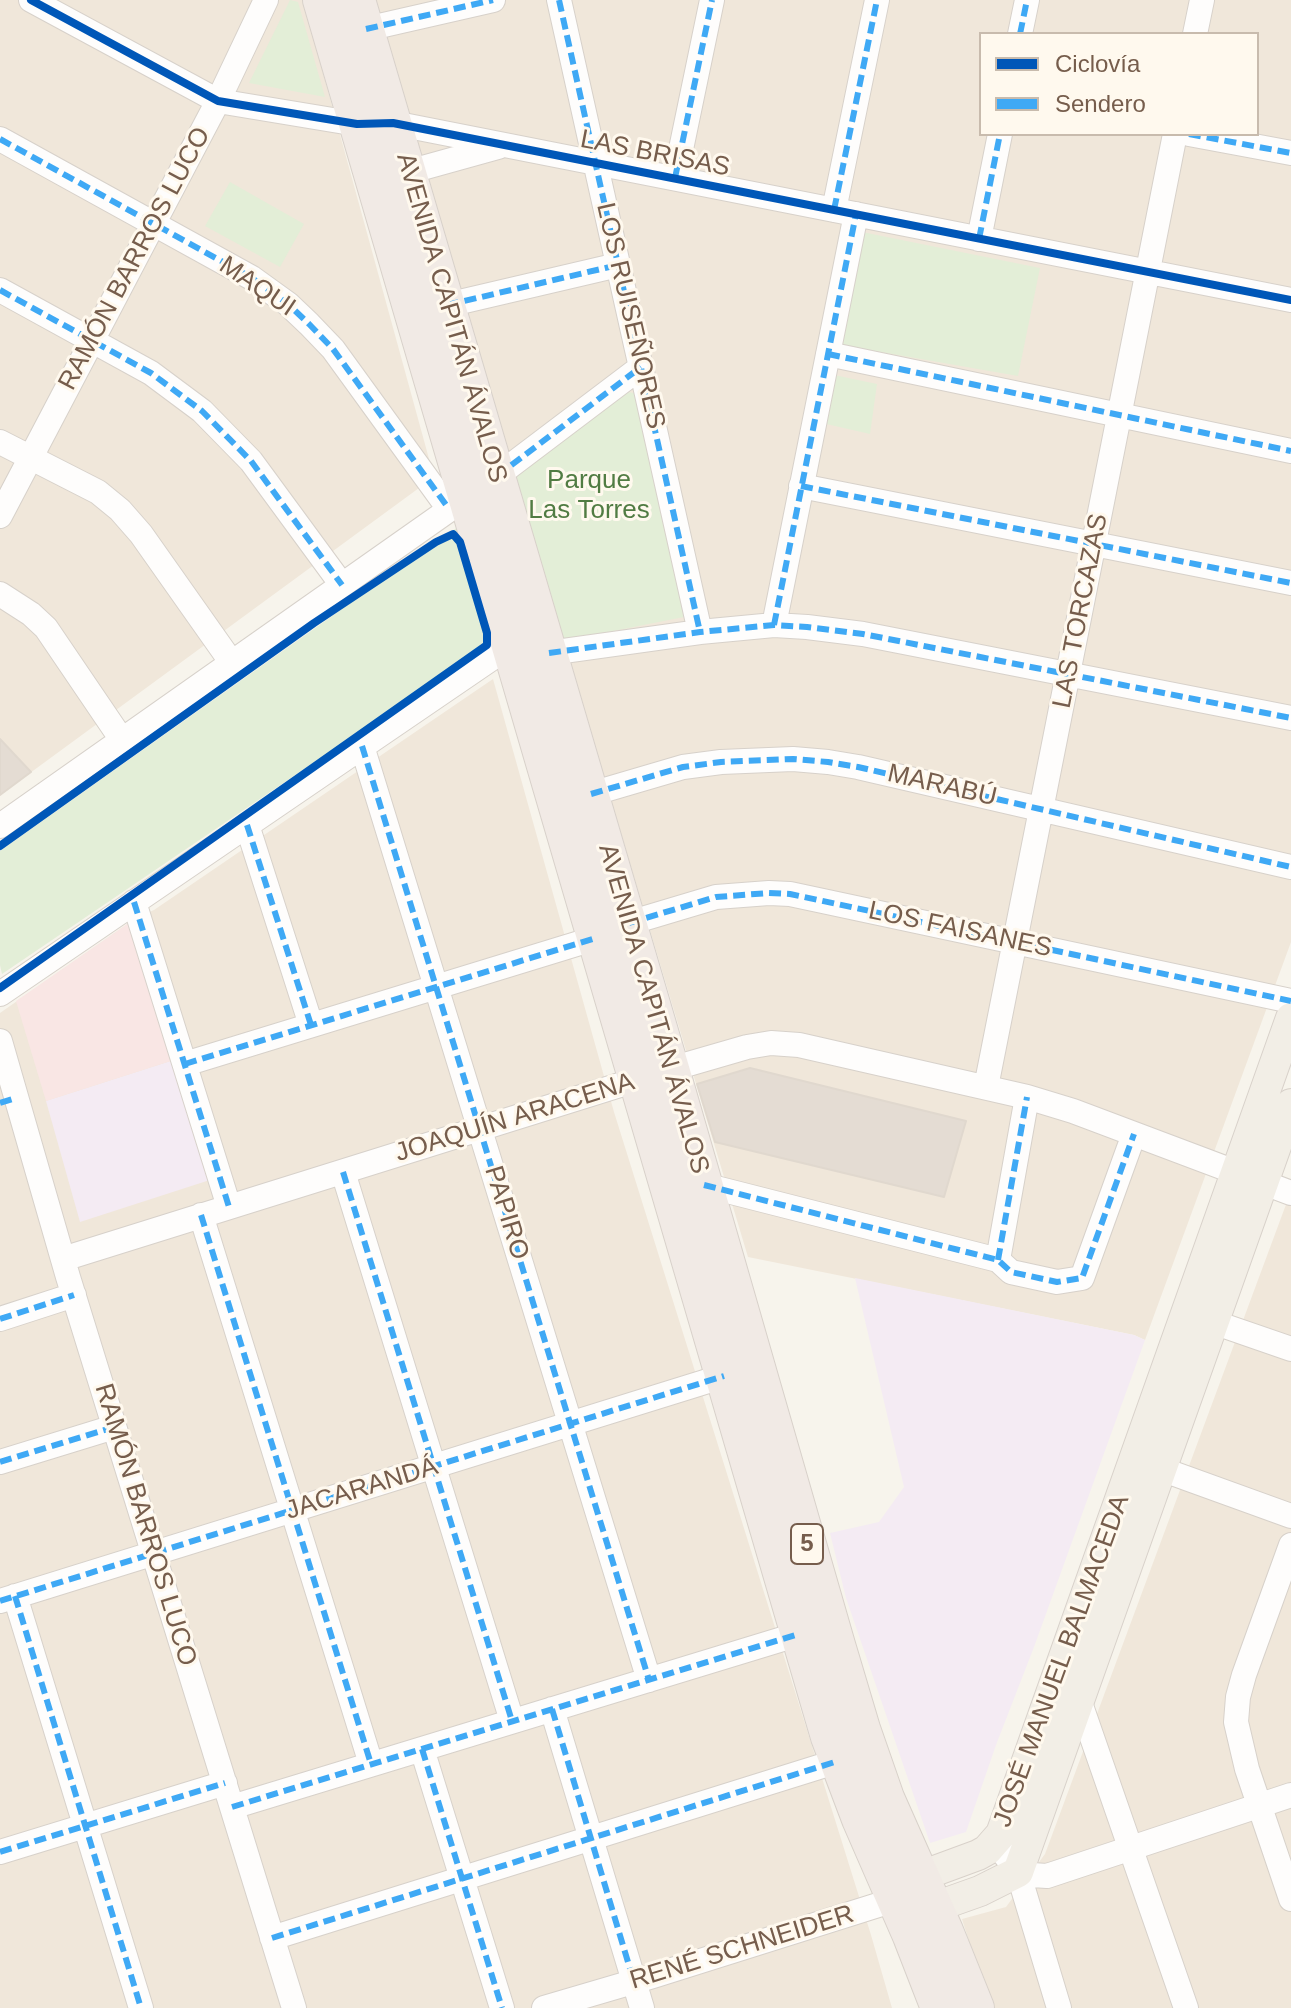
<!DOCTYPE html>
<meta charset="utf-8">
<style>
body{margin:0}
#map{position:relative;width:1291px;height:2008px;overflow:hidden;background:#f7f4ec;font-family:Arial,sans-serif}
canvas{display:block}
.legend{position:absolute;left:979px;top:32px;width:280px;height:104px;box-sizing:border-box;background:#fff9ee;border:2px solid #c8bbad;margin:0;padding:10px 14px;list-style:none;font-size:24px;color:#765d4c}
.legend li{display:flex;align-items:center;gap:16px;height:40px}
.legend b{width:40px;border:2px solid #c8bbad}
</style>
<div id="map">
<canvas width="1291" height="2008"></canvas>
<ul class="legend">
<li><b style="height:10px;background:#0057b8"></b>Ciclovía</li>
<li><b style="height:10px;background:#3fa9f5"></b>Sendero</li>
</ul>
</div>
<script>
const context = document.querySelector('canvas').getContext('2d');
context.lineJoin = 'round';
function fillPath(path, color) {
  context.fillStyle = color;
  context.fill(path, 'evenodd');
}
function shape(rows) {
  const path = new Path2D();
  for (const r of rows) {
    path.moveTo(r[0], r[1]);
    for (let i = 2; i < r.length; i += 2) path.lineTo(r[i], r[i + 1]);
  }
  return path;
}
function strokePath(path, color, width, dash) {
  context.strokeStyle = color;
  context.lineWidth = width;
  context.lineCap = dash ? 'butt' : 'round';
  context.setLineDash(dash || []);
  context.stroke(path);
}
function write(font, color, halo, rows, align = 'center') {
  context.font = font + ' Arial,sans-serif';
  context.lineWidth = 6;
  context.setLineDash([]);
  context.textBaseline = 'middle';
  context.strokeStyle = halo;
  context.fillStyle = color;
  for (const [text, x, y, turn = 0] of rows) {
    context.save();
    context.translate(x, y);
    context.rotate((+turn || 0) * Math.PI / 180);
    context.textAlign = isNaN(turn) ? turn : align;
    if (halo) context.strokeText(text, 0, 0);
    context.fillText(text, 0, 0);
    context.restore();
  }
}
const residential = shape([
 [0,0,303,0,434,477,0,795],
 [371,0,1291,0,1291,942,1145,1340,1134,1335,748,1257],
 [981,34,1257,34,1257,134,981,134],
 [493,679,614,1112,871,1935,892,2008,0,2008,0,1013,136,918,154,910],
 [1291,1191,1291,2008,990,2008,962,1919,1006,1907,1045,1854]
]);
const education = shape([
 [180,1058,216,1178,80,1222,46,1101],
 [855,1278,1134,1335,1145,1340,1034,1647,996,1745,966,1832,930,1843,846,1598,830,1533,879,1522,904,1487]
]);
const medical = shape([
 [136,918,180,1058,46,1101,16,1001]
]);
const green = shape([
 [290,0,298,2,325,97,249,83],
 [230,182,304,224,280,267,205,226],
 [862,232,1040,268,1018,376,841,345],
 [834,375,877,384,870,434,822,423],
 [621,391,634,393,684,617,563,641,512,468],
 [465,522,500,636,2,974,0,965,0,851]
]);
const building = shape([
 [0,739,31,772,0,795,0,739],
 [750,1068,966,1121,944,1197,715,1142,697,1084,750,1068]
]);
const minor = shape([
 [31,0,218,101,357,124,393,123,1291,300],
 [559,0,700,632],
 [366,29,493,0],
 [1020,34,1027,0],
 [1195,34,1202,0],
 [1189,134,1291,153],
 [0,139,252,278,288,304,309,324,333,349,449,509],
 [408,172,498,147],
 [675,178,712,0],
 [834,210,877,0],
 [979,239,1000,134],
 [0,290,151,373,202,411,251,461,342,585],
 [447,305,618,265],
 [828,354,1291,451],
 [0,442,98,492,120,510,141,534,232,663],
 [801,486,1291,583],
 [0,516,218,101,266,0],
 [0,594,31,614,46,628,122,740],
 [774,625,856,214],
 [549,653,700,632,774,625,807,627,863,634,1291,718],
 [362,746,649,1680],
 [591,794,683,767,721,762,793,759,828,762,858,767,1291,867],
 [247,825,311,1025],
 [0,826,497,476,641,367],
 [134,902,229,1207],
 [629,923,716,897,769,893,790,894,1291,1001],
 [0,994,520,639],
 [0,1041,68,1277,294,2008],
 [185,1064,596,938],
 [986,1087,1175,134],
 [343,1172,512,1721],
 [704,1185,998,1260,1011,1272,1057,1282,1082,1278,1134,1134],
 [201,1215,371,1764],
 [63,1259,671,1069,747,1047,771,1043,799,1045,1027,1097,1073,1111,1291,1193],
 [998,1260,1027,1097],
 [0,1319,74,1295],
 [1213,1322,1291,1349],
 [0,1462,114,1427],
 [1161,1469,1291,1516],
 [1291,1545,1244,1675,1238,1697,1236,1722,1247,1769,1291,1899],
 [15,1596,141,2008],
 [0,1601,724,1376],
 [1079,1700,1186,2008],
 [552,1709,642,2008],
 [422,1749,502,2008],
 [232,1807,799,1634],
 [995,1842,1018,1872,1032,1875,1047,1876,1291,1795],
 [0,1852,225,1783],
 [1018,1872,1059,2008],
 [272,1938,838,1761],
 [544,2008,653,1976,894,1900]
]);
const major = shape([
 [904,1891,921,1876,978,1855,987,1850,1001,1834,1291,1018],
 [915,1904,935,1907,980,1891,1018,1872,1291,1104]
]);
const highway = shape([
 [321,0,829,1737,860,1819,911,1936,939,2008],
 [357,0,671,1069,837,1645,862,1729,886,1798,945,1931,976,2008]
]);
const quiet = shape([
 [559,0,700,632],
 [366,29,493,0],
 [1020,34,1027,0],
 [1189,134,1291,153],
 [0,139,252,278,288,304,309,324,333,349,449,509],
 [675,178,712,0],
 [834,210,877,0],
 [979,239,1000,134],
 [0,290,151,373,202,411,251,461,342,585],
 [447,305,618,265],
 [828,354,1291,451],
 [497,476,641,367],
 [801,486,1291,583],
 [774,625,856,214],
 [549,653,700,632,774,625,807,627,863,634,1291,718],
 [362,746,649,1680],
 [591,794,683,767,721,762,793,759,828,762,858,767,1291,867],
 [247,825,311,1025],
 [134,902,229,1207],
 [629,923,716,897,769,893,790,894,1291,1001],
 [185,1064,596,938],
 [0,1103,16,1098],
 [343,1172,512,1721],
 [704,1185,998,1260,1011,1272,1057,1282,1082,1278,1134,1134],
 [201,1215,371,1764],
 [998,1260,1027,1097],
 [0,1319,74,1295],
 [0,1462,114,1427],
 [15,1596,141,2008],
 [0,1601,724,1376],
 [552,1709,634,1982],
 [422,1749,502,2008],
 [232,1807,799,1634],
 [0,1852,225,1783],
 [272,1938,838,1761]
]);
const cycleway = shape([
 [31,0,218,101,357,124,393,123,1291,300],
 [0,846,314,623,436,542,453,534,460,542,487,633,487,645,0,988]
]);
const shields = [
 [807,1544,32]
];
const shieldNames = [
 ["5",807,1544]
];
const streetNames = [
 ["LAS BRISAS",655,154,11],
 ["RAMÓN BARROS LUCO",135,259,-62],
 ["MAQUI",257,287,34],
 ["LOS RUISEÑORES",630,316,77],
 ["AVENIDA CAPITÁN ÁVALOS",451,318,74],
 ["LAS TORCAZAS",1081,611,-79],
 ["MARABÚ",942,786,13],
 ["LOS FAISANES",960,930,12],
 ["AVENIDA CAPITÁN ÁVALOS",653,1009,74],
 ["JOAQUÍN ARACENA",515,1118,-17],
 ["PAPIRO",506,1213,73],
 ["JACARANDÁ",362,1489,-17],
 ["RAMÓN BARROS LUCO",145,1525,73],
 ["JOSÉ MANUEL BALMACEDA",1062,1661,-70],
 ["RENÉ SCHNEIDER",742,1948,-17]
];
const parkNames = [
 ["Parque",589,481],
 ["Las Torres",589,511]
];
fillPath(residential, '#f0e7da');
fillPath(education, '#f4ebf3');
fillPath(medical, '#f9e6e4');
fillPath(green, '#e3eed7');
fillPath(building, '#e4dcd3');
strokePath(building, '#e0d8ce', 2);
strokePath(minor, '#d7d1ca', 26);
strokePath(major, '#d8d1ca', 32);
strokePath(highway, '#d8d1ca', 38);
strokePath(minor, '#fefdfc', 24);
strokePath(major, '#f2eee6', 30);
strokePath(highway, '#f1eae5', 36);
strokePath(quiet, '#3fa9f5', 6, [12, 6]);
strokePath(cycleway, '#0057b8', 8);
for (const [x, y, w] of shields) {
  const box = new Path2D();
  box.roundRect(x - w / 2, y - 20, w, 40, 6);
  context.fillStyle = '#fff9ee';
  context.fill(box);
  strokePath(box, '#765d4c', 2);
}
write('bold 24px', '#765d4c', null, shieldNames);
write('26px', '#765d4c', '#fff9ee', streetNames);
write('26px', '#517c43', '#fff9ee', parkNames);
</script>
